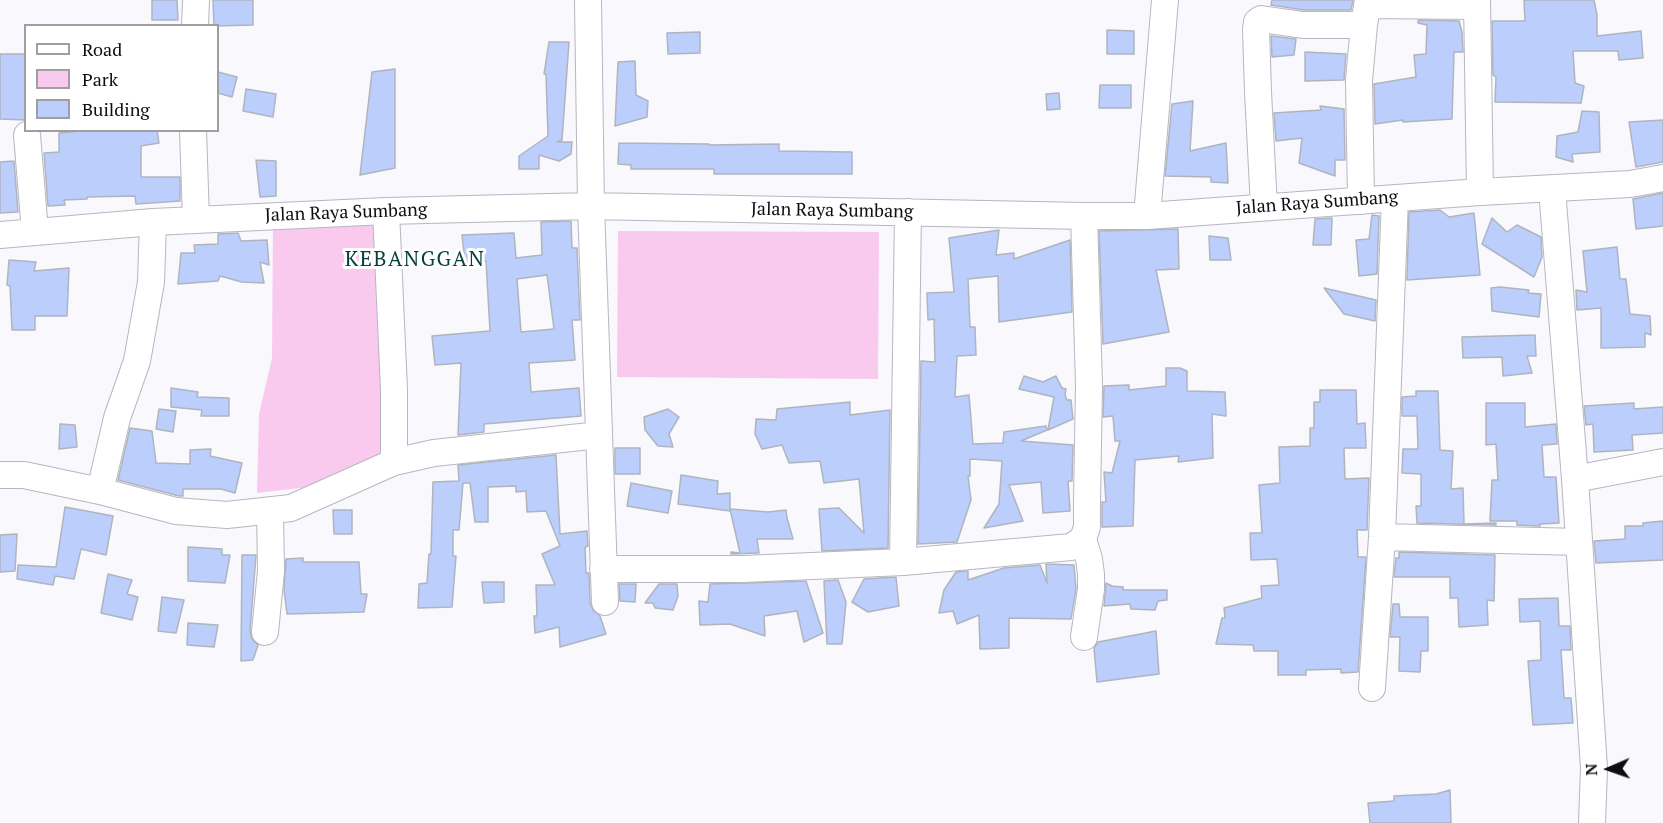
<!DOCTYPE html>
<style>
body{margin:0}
#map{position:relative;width:1663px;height:823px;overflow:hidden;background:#f8f8fd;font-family:"PT Serif",serif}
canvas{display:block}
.legend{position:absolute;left:24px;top:24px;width:195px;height:108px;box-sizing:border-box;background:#fff;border:2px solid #9f9fa0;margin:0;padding:8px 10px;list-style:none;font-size:18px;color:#0e0e12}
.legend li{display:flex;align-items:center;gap:12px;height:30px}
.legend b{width:30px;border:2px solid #9f9fa0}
.north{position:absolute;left:1579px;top:739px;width:60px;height:60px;-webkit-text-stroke:4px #fff;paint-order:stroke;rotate:268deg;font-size:16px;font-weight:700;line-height:24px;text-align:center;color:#0e0e12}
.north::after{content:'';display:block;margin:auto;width:21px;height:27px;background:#0e0e12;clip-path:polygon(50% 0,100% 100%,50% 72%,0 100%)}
</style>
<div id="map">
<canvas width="1663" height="823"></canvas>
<ul class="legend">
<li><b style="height:8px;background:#fff"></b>Road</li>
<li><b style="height:16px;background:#facaee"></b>Park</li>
<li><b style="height:16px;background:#bbcefc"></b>Building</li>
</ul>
<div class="north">N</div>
</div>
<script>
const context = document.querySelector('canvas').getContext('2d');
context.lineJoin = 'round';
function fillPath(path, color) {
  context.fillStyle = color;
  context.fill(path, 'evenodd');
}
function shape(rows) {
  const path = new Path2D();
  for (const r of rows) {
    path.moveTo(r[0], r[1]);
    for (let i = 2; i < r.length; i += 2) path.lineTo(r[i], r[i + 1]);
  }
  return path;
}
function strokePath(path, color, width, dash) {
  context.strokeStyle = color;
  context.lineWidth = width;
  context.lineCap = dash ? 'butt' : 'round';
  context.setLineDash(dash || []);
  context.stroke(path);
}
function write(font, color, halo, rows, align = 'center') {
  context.font = font + ' "PT Serif",serif';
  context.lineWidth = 6;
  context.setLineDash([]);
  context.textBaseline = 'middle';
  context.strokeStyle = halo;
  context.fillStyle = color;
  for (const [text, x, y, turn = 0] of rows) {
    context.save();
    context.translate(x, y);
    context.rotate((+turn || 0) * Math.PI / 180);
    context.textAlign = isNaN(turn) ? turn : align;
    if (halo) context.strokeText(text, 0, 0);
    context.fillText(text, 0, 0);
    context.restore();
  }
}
const green = shape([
 [381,221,384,458,309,487,257,493,259,414,272,358,273,224],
 [618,231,879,232,878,379,617,377]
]);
const building = shape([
 [152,0,177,0,178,20,152,20,152,0],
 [213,0,253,0,253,25,214,26,213,0],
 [1272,0,1353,0,1351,10,1304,10,1271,5,1272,0],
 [1524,0,1594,0,1597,15,1597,36,1641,31,1643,58,1619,60,1618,51,1573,51,1575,83,1584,86,1581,103,1495,102,1496,77,1493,75,1492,21,1525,21,1524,0],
 [1418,20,1459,21,1462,32,1463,52,1454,52,1452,119,1403,122,1403,120,1375,124,1374,84,1416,77,1414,55,1426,54,1427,25,1418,23,1418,20],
 [1107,30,1134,31,1134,54,1107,54,1107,30],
 [700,32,700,53,668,54,667,33,700,32],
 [1271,36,1296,39,1294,55,1272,57,1271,36],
 [549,42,569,42,562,140,557,142,572,142,571,154,559,161,539,155,539,169,519,169,519,156,548,136,546,74,544,74,549,42],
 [1305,52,1346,54,1344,80,1305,81,1305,52],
 [0,54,26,54,26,120,0,119,0,54],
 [635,61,636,95,648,101,647,117,615,126,618,62,635,61],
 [395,69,395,168,360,175,372,72,395,69],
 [218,72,237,77,232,97,218,93,218,72],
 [1100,85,1131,85,1131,108,1099,108,1100,85],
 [246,89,276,94,273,117,243,111,246,89],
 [1059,93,1060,109,1047,110,1046,94,1059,93],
 [1193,101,1190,151,1226,143,1228,183,1211,182,1211,177,1165,176,1172,104,1193,101],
 [1320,106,1344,109,1345,160,1335,160,1335,176,1299,163,1302,138,1276,141,1274,113,1321,110,1320,106],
 [1582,111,1599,112,1600,152,1572,154,1573,162,1556,157,1557,136,1578,132,1582,111],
 [1663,120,1663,162,1636,167,1629,122,1663,120],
 [92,130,157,130,159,143,141,146,141,177,180,177,180,201,136,204,135,196,87,197,87,199,64,200,65,205,48,206,44,153,59,152,59,133,92,130],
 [619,143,709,144,709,145,779,144,779,151,852,152,852,174,714,174,714,169,631,169,631,165,618,164,619,143],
 [256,160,276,161,276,196,260,197,256,160],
 [14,161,18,212,0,213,0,162,14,161],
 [1663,193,1663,226,1636,229,1633,199,1663,193],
 [1440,210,1449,217,1474,213,1480,275,1407,280,1409,212,1440,210],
 [1372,215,1379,216,1377,274,1359,276,1356,240,1369,239,1372,215],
 [1332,218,1331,245,1313,245,1315,219,1332,218],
 [1492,218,1507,232,1517,225,1541,237,1542,257,1534,277,1482,244,1492,218],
 [571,221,572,248,577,248,580,320,572,320,575,360,529,363,531,392,579,388,581,416,484,424,484,432,458,435,461,363,435,365,432,336,490,331,486,261,465,263,462,235,514,233,516,258,542,255,541,222,571,221],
 [547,275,554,329,521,332,517,279,547,275],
 [1178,229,1179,269,1156,270,1169,332,1103,344,1099,231,1178,229],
 [999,230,996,255,1014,253,1014,259,1070,240,1072,312,999,322,998,276,968,279,970,327,975,327,976,355,957,356,955,397,969,395,973,444,1003,443,1004,432,1046,426,1047,430,1021,441,1073,445,1072,481,1068,481,1070,511,1043,513,1041,482,1009,485,1023,521,984,528,999,504,1002,461,970,459,970,476,968,476,971,500,957,542,918,544,921,361,935,362,934,319,928,320,927,293,954,292,949,238,999,230],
 [238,233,241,241,267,240,269,265,260,262,264,283,242,282,220,276,218,281,178,284,181,253,195,253,194,245,218,244,218,234,238,233],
 [1209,236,1228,238,1231,260,1210,260,1209,236],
 [1617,247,1620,279,1626,279,1630,314,1650,316,1651,335,1645,333,1645,347,1601,348,1601,308,1577,310,1576,290,1587,292,1583,251,1617,247],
 [9,260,36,262,34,271,69,268,67,316,35,316,35,330,12,330,10,286,7,285,9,260],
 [1500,287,1529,290,1528,293,1541,294,1539,317,1492,311,1491,288,1500,287],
 [1324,288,1376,300,1375,321,1344,314,1324,288],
 [1535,335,1536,356,1527,356,1532,373,1503,376,1502,357,1463,358,1462,337,1535,335],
 [1166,368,1180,368,1187,371,1187,391,1225,392,1226,416,1212,414,1213,458,1178,462,1179,456,1135,460,1133,526,1102,527,1102,502,1106,502,1104,472,1112,473,1120,441,1115,441,1113,416,1103,417,1104,386,1129,385,1129,390,1166,386,1166,368],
 [1024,376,1043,382,1056,376,1062,388,1066,389,1065,395,1067,400,1071,400,1073,419,1048,430,1054,397,1019,389,1024,376],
 [171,388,198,392,197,397,229,398,229,416,201,416,202,410,171,407,171,388],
 [1320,390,1356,390,1357,424,1365,423,1366,448,1344,448,1345,479,1369,478,1367,530,1357,530,1358,557,1366,557,1358,672,1341,673,1341,669,1306,670,1306,675,1278,675,1278,651,1254,651,1253,645,1216,644,1222,618,1225,618,1224,608,1262,598,1261,586,1279,585,1277,559,1251,560,1250,533,1262,533,1259,485,1280,483,1279,447,1310,446,1310,428,1314,428,1314,402,1320,402,1320,390],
 [1416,391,1438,391,1440,450,1453,451,1451,489,1463,488,1464,524,1496,523,1496,525,1417,523,1416,506,1421,506,1421,474,1402,473,1403,449,1418,449,1417,416,1402,416,1402,397,1416,396,1416,391],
 [850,402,850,415,890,410,888,548,822,551,819,509,839,508,864,533,859,479,824,483,820,461,789,463,782,445,762,449,755,434,756,419,776,420,777,409,850,402],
 [1486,403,1525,403,1525,427,1556,424,1557,444,1542,445,1544,477,1556,477,1559,523,1540,524,1540,526,1517,525,1517,521,1490,521,1492,480,1498,480,1496,444,1486,445,1486,403],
 [1634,403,1634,409,1663,407,1663,433,1632,435,1633,450,1594,452,1593,424,1586,425,1584,406,1634,403],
 [159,409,176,411,173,432,156,429,159,409],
 [668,409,679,417,669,434,673,447,658,446,645,430,644,417,668,409],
 [60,424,75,425,77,447,59,449,60,424],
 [130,428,152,431,156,463,190,464,190,450,211,449,210,456,242,463,235,493,221,489,183,489,183,496,179,496,118,480,130,428],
 [615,448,640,448,640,474,615,474,615,448],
 [556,455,560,534,587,531,588,546,585,547,586,573,589,573,590,603,593,610,600,616,606,634,560,647,559,627,535,633,534,616,537,616,536,585,555,585,542,554,560,546,546,511,527,512,526,491,516,492,516,486,488,487,488,522,475,522,470,483,463,483,459,530,453,530,453,556,456,556,452,607,418,608,419,584,427,583,429,554,431,554,433,482,459,481,458,465,556,455],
 [681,475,718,481,717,494,730,493,730,511,678,504,681,475],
 [631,483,672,491,668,513,627,506,631,483],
 [65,507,113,516,106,555,81,549,74,579,55,576,53,585,17,579,18,565,56,567,65,507],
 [730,509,768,512,786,510,787,518,793,539,757,539,759,553,731,554,731,552,740,553,730,509],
 [333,510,352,510,352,534,334,534,333,510],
 [1663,521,1663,560,1596,563,1594,541,1625,539,1625,526,1643,526,1643,523,1663,521],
 [17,534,15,571,0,572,0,535,17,534],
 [188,547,222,549,222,555,230,555,225,583,188,581,188,547],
 [1399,552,1495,555,1494,601,1487,600,1488,625,1459,627,1458,598,1450,598,1450,577,1394,577,1396,558,1399,558,1399,552],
 [242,555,256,555,250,631,252,639,258,645,253,660,241,661,242,555],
 [303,558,303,562,359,562,361,594,367,594,364,612,287,614,284,590,286,559,303,558],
 [1046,564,1074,565,1076,589,1071,619,1009,618,1009,648,980,649,979,615,957,624,953,611,939,613,944,590,956,572,968,571,968,580,1004,568,1040,565,1047,583,1046,564],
 [108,574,132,580,127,594,138,597,132,620,101,613,108,574],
 [896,577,899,606,868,612,852,602,864,579,896,577],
 [838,580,846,602,842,644,827,644,824,581,838,580],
 [806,581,823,633,804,642,797,611,764,616,765,636,730,624,700,625,699,601,708,602,710,584,806,581],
 [482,582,504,582,504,602,484,603,482,582],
 [1106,583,1112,586,1123,587,1123,590,1167,590,1167,600,1158,601,1155,610,1131,609,1130,604,1104,606,1106,583],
 [619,584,636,584,635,602,620,601,619,584],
 [659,584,677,584,678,596,673,610,655,608,653,603,645,603,659,584],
 [162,597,184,600,176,633,158,631,162,597],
 [1558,598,1559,626,1570,626,1571,650,1561,650,1564,698,1571,698,1573,723,1533,725,1528,661,1541,660,1540,621,1520,622,1519,599,1558,598],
 [1393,604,1399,604,1400,617,1428,617,1428,651,1421,651,1420,672,1399,671,1400,637,1390,637,1393,604],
 [188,623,218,625,214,647,187,645,188,623],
 [1156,631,1159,674,1097,682,1094,648,1098,642,1156,631],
 [1450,790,1451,823,1370,823,1368,803,1394,801,1394,796,1436,794,1450,790]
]);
const minor = shape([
 [588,0,591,206,605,602],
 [1477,0,1480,192],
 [1367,5,1476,6],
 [195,26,196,0],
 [193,130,196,220],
 [27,135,35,232],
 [1552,189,1575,479,1594,768,1592,823],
 [1361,201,1359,80,1364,25,1368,0],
 [1264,207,1258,92,1256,29,1257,22,1261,19,1303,25,1364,25],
 [386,211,394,390,394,462],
 [1147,216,1165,0],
 [0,235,153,222,386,211,591,206,1084,216,1147,216,1480,192,1630,184,1663,178],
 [0,475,24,475,100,491,176,511,227,515,291,508,394,462,434,453,599,435],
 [1575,479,1663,462],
 [100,491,117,418,137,361,151,282,153,222],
 [1382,537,1579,542],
 [903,562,908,212],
 [603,569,744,569,903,562,1071,547,1083,539],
 [265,632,271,571,270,511],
 [1084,637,1091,589,1091,574,1089,559,1083,539,1087,527,1087,502,1089,385,1084,216],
 [1372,688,1382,537,1395,198]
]);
const streetNames = [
 ["Jalan Raya Sumbang",1317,203,-4],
 ["Jalan Raya Sumbang",832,211,1],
 ["Jalan Raya Sumbang",346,213,-2]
];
const quarterNames = [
 ["KEBANGGAN",415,260]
];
fillPath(green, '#facaee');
fillPath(building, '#bbcefc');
strokePath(building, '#afb4bf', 1.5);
strokePath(minor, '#b7b6c2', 28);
strokePath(minor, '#fff', 26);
write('18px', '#0e0e12', '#fff', streetNames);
context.letterSpacing = '1.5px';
write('21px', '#054136', '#fff', quarterNames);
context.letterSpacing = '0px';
</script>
